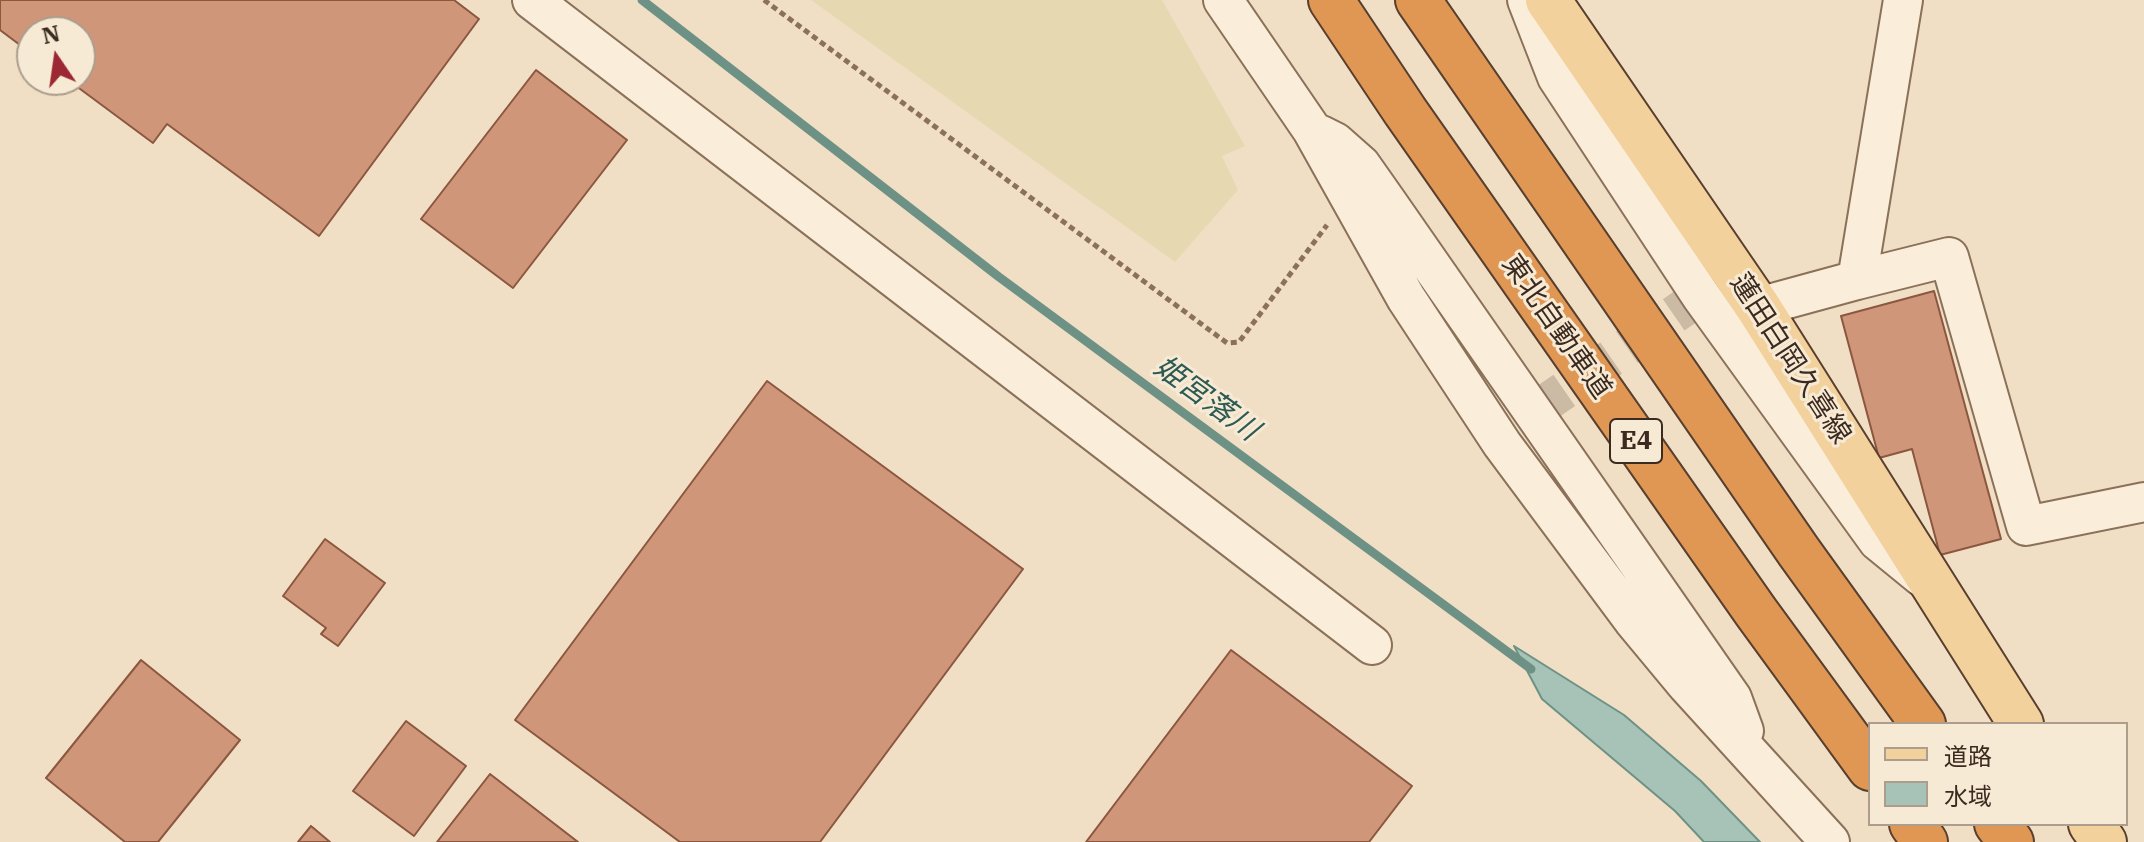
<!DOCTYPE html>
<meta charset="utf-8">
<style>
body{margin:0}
#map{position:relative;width:2144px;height:842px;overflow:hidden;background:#f0dfc5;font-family:"IBM Plex Serif","Noto Sans JP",serif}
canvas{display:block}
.legend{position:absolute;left:1868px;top:722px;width:260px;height:104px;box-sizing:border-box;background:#f7ead5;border:2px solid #ac9d8c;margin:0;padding:10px 14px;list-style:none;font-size:24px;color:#3b2a1f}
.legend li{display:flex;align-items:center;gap:16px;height:40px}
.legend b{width:40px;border:2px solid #ac9d8c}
.north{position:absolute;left:16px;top:16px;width:80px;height:80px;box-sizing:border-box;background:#f7ead5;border:2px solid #ac9d8c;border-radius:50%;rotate:347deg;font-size:22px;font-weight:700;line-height:32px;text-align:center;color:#3b2a1f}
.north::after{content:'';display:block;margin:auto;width:28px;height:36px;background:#9c2833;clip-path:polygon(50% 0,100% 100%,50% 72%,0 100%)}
</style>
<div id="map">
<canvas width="2144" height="842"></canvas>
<ul class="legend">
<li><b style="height:10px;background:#f3d19c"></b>道路</li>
<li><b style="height:22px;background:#a7c3b8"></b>水域</li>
</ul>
<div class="north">N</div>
</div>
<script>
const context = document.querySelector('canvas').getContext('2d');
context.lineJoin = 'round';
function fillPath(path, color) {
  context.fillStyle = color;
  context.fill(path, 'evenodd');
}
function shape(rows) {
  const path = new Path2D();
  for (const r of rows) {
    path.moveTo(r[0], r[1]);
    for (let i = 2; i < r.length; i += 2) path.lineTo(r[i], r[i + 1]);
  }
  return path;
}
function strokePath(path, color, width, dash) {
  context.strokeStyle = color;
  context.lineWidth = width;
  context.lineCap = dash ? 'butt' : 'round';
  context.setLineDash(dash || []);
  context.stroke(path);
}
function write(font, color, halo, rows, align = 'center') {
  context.font = font + ' "IBM Plex Serif","Noto Sans JP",serif';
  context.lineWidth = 6;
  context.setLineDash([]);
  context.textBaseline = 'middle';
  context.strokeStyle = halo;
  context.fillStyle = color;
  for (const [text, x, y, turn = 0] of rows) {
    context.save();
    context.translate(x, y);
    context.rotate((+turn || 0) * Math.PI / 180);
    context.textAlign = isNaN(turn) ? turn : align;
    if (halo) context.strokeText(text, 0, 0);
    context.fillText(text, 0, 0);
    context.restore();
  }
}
const farmland = shape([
 [811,0,1162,0,1245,146,1222,156,1238,190,1175,262]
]);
const water = shape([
 [1514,646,1624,715,1701,781,1760,842,1704,842,1675,811,1542,699,1514,646]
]);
const stream = shape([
 [642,0,999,277,1531,669]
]);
const building = shape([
 [0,0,454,0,479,19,319,236,167,124,153,143,68,80,80,80,80,32,32,32,32,54,0,30,0,0],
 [536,70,627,140,513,288,421,219,536,70],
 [1934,291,2001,539,1940,555,1912,449,1879,458,1841,316,1934,291],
 [767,381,1023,569,820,842,680,842,515,720,767,381],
 [325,539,385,583,338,646,321,634,326,628,283,596,325,539],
 [1231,650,1412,786,1369,842,1086,842,1231,650],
 [141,660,240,740,158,842,125,842,46,778,141,660],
 [406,721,466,766,414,836,353,791,406,721],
 [490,774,578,842,437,842,490,774],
 [311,826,330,842,298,842,311,826]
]);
const minorTunnel = shape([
 [1533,412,1701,296]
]);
const path = shape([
 [764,0,1227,343,1239,342,1327,225]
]);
const minor = shape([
 [532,0,1372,645],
 [1223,0,1312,130,1406,298,1502,444,1633,620,1687,685,1830,842],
 [1527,0,1557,77,1701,296,1878,541,1922,577],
 [1321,135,1335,142,1361,165,1387,202,1732,698,1744,731],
 [1857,280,1949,257,2026,526,2144,502],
 [1758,307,1857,280,1903,0]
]);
const major = shape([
 [1548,0,1758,307,2021,724],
 [2091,824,2104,842]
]);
const highway = shape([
 [1331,0,1405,111,1756,612,1870,768],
 [1418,0,1799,552,1923,724],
 [1912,824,1925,842],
 [1997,824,2011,842]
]);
const shields = [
 [1636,441,52]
];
const shieldNames = [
 ["E4",1636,441]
];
const streetNames = [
 ["東北自動車道",1556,327,55],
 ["蓮田白岡久喜線",1790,359,57]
];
const waterNames = [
 ["姫宮落川",1206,399,36]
];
fillPath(farmland, '#e6d9b2');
fillPath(water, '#a7c3b8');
strokePath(water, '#6d9285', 2);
strokePath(stream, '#6d9285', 9);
fillPath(building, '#cf967a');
strokePath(building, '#8b573f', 2);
strokePath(minorTunnel, '#ccbba4', 38, [38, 19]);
strokePath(minor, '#8b705a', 42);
strokePath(major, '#593f2e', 48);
strokePath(highway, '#593f2e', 48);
strokePath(path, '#8b705a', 5, [6, 4]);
strokePath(minor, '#faedd9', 38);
strokePath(major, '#f3d19c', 44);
strokePath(highway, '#e19754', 44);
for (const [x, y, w] of shields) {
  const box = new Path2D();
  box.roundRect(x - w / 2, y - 22, w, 44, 6);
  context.fillStyle = '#f7ead5';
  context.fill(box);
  strokePath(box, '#3b2a1f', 2);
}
write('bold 26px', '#3b2a1f', null, shieldNames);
write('28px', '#3b2a1f', '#f7ead5', streetNames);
write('italic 30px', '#2d5b54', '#f7ead5', waterNames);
</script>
